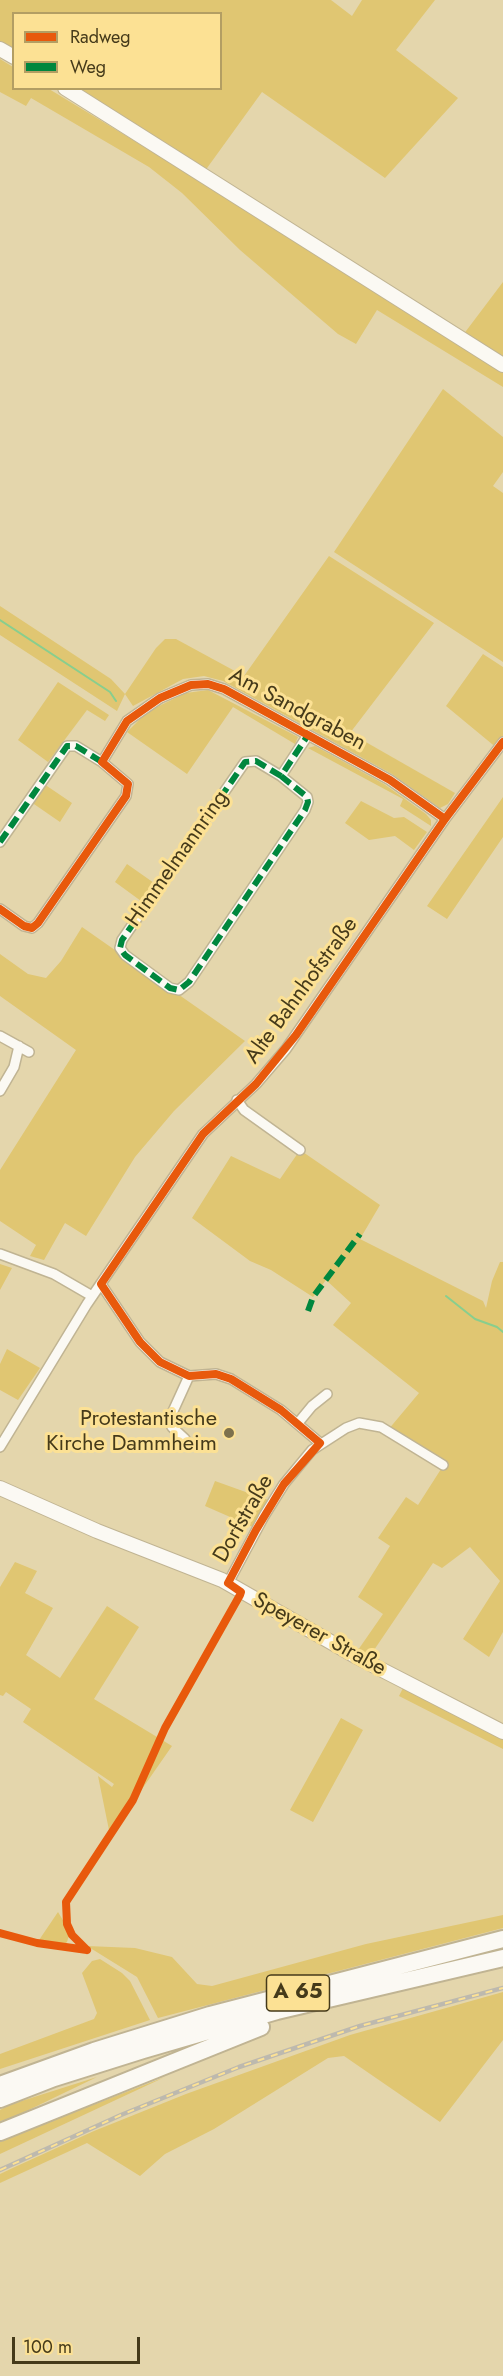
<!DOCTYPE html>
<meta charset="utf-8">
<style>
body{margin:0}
#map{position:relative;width:503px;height:2376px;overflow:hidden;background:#e4d6ac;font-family:Jost,sans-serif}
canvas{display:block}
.legend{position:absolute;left:12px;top:12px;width:210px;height:78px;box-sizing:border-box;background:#fce194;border:2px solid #b39e63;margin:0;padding:8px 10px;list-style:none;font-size:18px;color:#453a1a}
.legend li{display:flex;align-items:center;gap:12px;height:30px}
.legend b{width:30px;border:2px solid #b39e63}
.scale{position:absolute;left:12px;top:2337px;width:128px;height:27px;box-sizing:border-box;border:3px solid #453a1a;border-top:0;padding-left:8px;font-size:18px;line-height:21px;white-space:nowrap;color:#453a1a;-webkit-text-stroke:4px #fce194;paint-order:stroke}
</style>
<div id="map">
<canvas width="503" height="2376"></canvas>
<ul class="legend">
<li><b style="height:8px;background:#e8590c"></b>Radweg</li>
<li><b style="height:8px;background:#00873e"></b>Weg</li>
</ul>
<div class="scale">100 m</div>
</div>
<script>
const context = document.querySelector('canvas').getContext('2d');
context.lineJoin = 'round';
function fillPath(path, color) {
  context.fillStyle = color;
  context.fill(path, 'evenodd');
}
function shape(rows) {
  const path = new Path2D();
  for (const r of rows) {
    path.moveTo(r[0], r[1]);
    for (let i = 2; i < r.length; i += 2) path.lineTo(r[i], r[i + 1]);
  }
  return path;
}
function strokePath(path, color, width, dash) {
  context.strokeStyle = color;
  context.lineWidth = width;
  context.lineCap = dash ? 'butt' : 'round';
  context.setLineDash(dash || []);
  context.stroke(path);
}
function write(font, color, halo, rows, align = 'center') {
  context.font = font + ' Jost,sans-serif';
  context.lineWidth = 6;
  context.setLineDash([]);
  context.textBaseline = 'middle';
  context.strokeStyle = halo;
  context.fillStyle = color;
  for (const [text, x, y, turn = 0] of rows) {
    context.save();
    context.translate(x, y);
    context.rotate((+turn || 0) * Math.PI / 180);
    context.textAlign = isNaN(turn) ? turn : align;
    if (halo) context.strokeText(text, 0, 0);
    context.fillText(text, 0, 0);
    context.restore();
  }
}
const green = shape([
 [0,0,331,0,352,16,362,0,435,0,396,50,458,98,385,178,262,92,202,175,65,89,220,88,220,14,14,14,13,57,0,49],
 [0,59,13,67,14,88,49,89,462,340,503,369,503,387,377,310,356,344,338,334,240,250,182,193,149,167,31,98,26,106,0,92],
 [503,282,503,365,463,335],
 [443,389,503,437,503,472,493,486,503,493,503,662,334,552],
 [329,556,434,623,350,733,455,793,448,804,440,808,392,774,223,681,204,676,183,679,133,706,125,694,117,711,0,635,0,606,111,679,125,694,156,648,165,639,176,639,244,676],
 [483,654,503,667,503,742,498,749,446,706],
 [58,682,109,715,105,721,87,710,48,762,18,740],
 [208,690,298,737,295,744,233,707,187,774,127,732,146,713,163,704,186,693],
 [315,746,384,784,426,814,431,820,431,826,400,806,403,799,308,748],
 [44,784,72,803,60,822,31,802],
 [503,797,503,837,447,919,427,906],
 [361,801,394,818,404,817,427,832,414,850,395,836,369,840,345,823],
 [127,864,154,883,141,901,115,882],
 [82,927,245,1041,174,1111,135,1157,86,1236,65,1223,44,1260,30,1256,36,1245,0,1221,0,1170,76,1050,0,996,0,954,28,974,46,978,61,961],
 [300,1150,380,1205,360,1239,483,1301,486,1308,492,1281,500,1262,503,1262,503,1632,489,1657,463,1639,500,1581,470,1547,442,1568,433,1563,370,1656,358,1650,383,1614,358,1597,390,1546,378,1538,406,1497,418,1505,443,1466,388,1430,419,1393,333,1325,351,1303,326,1280,313,1297,271,1270,250,1261,192,1218,231,1156,280,1179],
 [0,1264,12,1268,0,1290],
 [7,1349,40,1368,18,1400,0,1390,0,1364],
 [215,1481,268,1500,253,1527,205,1506],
 [15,1562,37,1571,25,1593,53,1608,26,1655,60,1678,107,1606,139,1627,94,1699,172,1746,110,1835,98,1776,112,1787,114,1784,23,1722,31,1709,6,1692,3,1696,0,1695,0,1587],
 [403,1688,503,1738,503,1749,399,1696],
 [341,1718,363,1730,313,1822,290,1810],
 [58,1912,70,1932,67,1942,64,1945,37,1943],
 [503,1915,503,1928,158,2018,137,1977,87,1946,135,1948,172,1957,197,1984,212,1986,366,1944],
 [100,1959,122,1973,130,1981,150,2020,0,2069,0,2054,94,2019,97,2013,82,1973,92,1961],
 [503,1992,503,2040,440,2122,344,2056,328,2058,214,2129,165,2154,140,2176,87,2143,0,2183,0,2174,17,2166,94,2131,186,2094,350,2035],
 [97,2077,10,2119,0,2121,0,2110,9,2105],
 [165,2077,0,2154,0,2141]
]);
const stream = shape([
 [0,620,110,692,116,701],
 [446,1296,475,1319,497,1327,503,1332]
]);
const street = shape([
 [281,776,256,761,245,762,122,940,120,948,125,955,170,988,179,990,189,982,305,810,308,802,307,797,281,776,308,735],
 [0,842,67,746,76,746,102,762],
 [0,909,24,926,32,928,38,923,126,796,128,784,102,762,127,721,160,698,191,685,208,684,224,689,390,780,445,819],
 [0,1036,29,1052],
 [0,1091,14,1067,19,1046],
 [237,1100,244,1110,300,1150],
 [0,1254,54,1274,92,1296],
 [101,1284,140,1342,160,1362,189,1376,216,1374,231,1379,281,1410,320,1443],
 [298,1423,312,1406,327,1394],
 [185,1439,172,1427,169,1420,189,1376],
 [0,1447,87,1304,203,1134,256,1084,286,1049,445,819,503,742],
 [228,1583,264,1516,284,1484,312,1450,346,1428,359,1423,381,1427,443,1465]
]);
const secondary = shape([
 [0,49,14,57],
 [65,88,503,365],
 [0,1488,97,1531,222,1580,357,1657,503,1732]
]);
const highway = shape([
 [0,2085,94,2051,210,2015,503,1939],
 [0,2099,54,2078,143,2050,277,2011,503,1958],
 [0,2132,261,2027]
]);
const rail = shape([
 [0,2170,121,2115,239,2067,360,2026,503,1988]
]);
const quiet = shape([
 [281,776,256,761,245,762,122,940,120,948,125,955,170,988,179,990,189,982,305,810,308,802,307,797,281,776,308,735],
 [0,842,67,746,76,746,102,762],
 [308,1311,313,1297,360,1234]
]);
const cycleway = shape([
 [0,909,24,926,32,928,38,923,126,796,128,784,102,762,127,721,160,698,191,685,208,684,224,689,390,780,445,819],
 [0,1933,37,1943,87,1950],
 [87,1950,72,1935,67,1924,66,1902,133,1800,165,1728,240,1595,241,1592,228,1583,256,1530,284,1484,320,1443,281,1410,231,1379,216,1374,189,1376,160,1362,140,1342,101,1284,203,1134,256,1084,296,1035,445,819,503,742]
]);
const markers = [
 [229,1433,6,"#7d714d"]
];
const shields = [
 [298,1993,63]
];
const shieldNames = [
 ["A 65",298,1993]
];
const streetNames = [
 ["Am Sandgraben",297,710,28],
 ["Himmelmannring",178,859,-55],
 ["Alte Bahnhofstraße",302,991,-54],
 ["Dorfstraße",244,1519,-60],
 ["Speyerer Straße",319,1635,29]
];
const poiNames = [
 ["Protestantische",217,1420],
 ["Kirche Dammheim",217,1445]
];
fillPath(green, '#e0c672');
strokePath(stream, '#88ce8e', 2);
strokePath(street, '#c0b493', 12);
strokePath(secondary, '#c0b493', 16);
strokePath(highway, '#c0b493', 20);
strokePath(street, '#fbf9f3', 9);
strokePath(secondary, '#fbf9f3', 14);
strokePath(highway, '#fbf9f3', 16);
strokePath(rail, '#bdb9ae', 4.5);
strokePath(rail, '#fce194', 2, [7]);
strokePath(quiet, '#00873e', 6, [12, 6]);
strokePath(cycleway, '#e8590c', 8);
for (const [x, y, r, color] of markers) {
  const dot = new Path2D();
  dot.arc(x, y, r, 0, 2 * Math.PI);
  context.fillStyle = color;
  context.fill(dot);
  strokePath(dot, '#fce194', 2);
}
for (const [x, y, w] of shields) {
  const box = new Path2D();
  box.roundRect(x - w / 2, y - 18, w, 36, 4.5);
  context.fillStyle = '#fce194';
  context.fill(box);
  strokePath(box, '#453a1a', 1.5);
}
write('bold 21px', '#453a1a', null, shieldNames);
write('22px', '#453a1a', '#fce194', streetNames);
write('22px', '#453a1a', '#fce194', poiNames, 'right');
</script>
